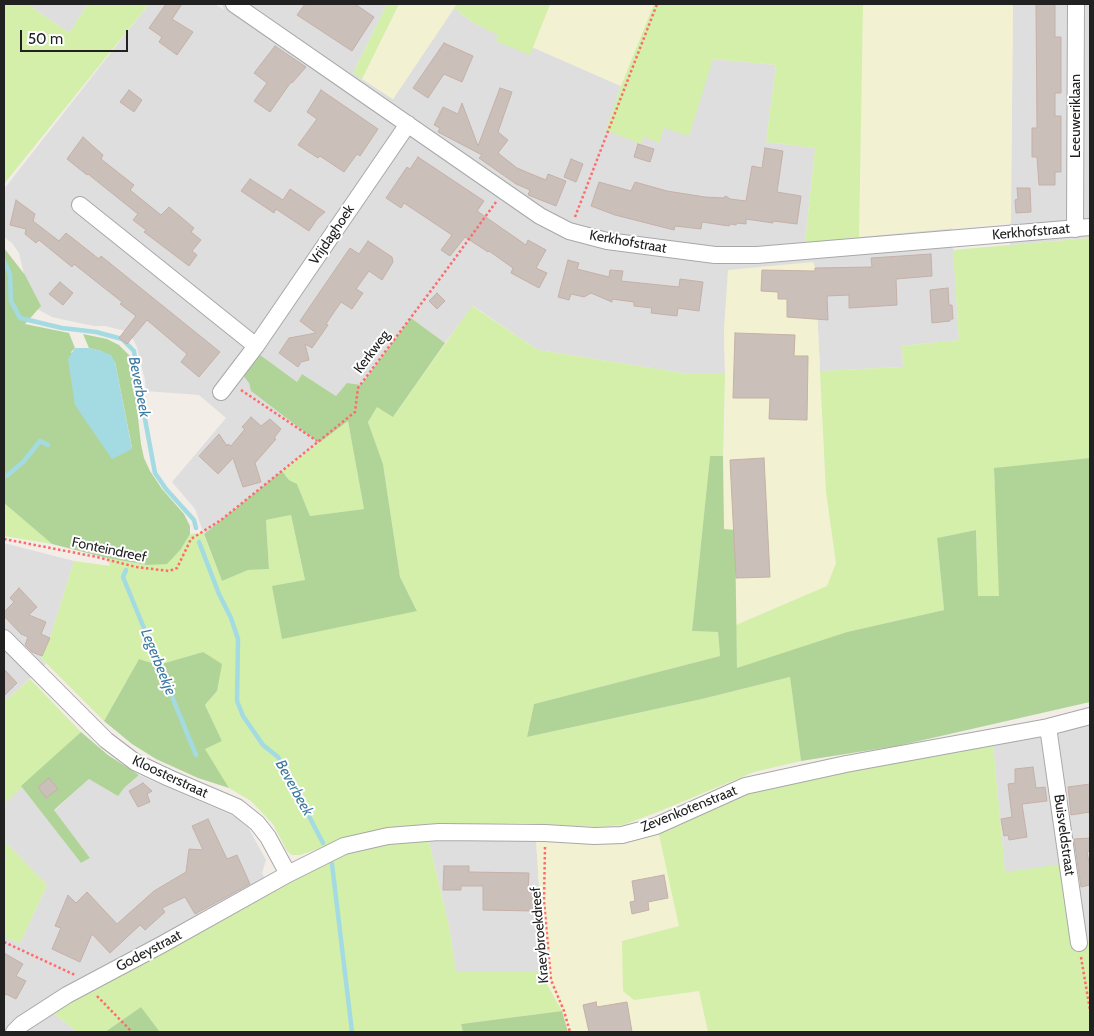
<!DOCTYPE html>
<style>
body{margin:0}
#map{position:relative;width:1094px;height:1036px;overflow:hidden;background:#f2ede7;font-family:Cabin,sans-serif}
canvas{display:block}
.frame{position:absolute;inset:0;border:5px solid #212121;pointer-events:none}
.scale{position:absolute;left:20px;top:30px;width:108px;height:22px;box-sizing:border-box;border:2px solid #212121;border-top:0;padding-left:6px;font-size:15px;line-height:18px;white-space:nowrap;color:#212121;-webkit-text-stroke:4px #fff;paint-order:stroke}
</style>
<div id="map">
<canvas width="1094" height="1036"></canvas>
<div class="frame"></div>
<div class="scale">50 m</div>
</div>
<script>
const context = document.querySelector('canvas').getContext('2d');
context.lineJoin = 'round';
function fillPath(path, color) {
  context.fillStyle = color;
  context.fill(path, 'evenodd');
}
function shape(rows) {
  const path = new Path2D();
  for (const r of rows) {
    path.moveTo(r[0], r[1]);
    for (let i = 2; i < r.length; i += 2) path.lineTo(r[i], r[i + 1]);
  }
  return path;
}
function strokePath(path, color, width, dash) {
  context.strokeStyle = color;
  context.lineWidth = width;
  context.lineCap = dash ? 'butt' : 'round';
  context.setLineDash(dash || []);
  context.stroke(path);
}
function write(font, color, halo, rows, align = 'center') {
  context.font = font + ' Cabin,sans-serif';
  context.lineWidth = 4;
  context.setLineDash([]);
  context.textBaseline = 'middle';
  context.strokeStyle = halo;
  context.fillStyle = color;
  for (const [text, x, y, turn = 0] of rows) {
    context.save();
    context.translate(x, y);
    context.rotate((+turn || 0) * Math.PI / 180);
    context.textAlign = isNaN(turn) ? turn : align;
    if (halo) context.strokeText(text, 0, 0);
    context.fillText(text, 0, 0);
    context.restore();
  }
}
const residential = shape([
 [27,4,88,4,69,33],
 [149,4,215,4,224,10,222,4,387,4,353,73,393,99,454,8,472,22,499,35,497,41,530,54,532,47,621,86,607,130,641,143,644,136,664,128,713,59,776,65,766,142,815,148,805,242,952,228,959,340,902,346,903,367,820,371,815,268,813,262,724,328,725,374,689,374,538,350,473,306,445,343,411,318,361,385,336,396,302,374,297,382,249,383,251,391,319,443,282,471,204,534,195,509,172,482,226,418,199,395,146,391,145,380,137,347,132,337,125,331,105,326,94,326,65,320,52,317,39,310,36,307,25,279,19,253,12,243,4,237,4,189],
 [1013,4,1090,4,1090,238,1010,245],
 [4,543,74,561,50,638,41,658,46,664,4,702],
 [1090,720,1090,941,1073,943,1005,873,993,744],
 [139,775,236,817,249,829,266,860,262,873,271,890,220,922,53,1013,77,1032,4,1032,4,937,20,943,47,885,4,841,4,804,21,786,81,863,90,858,54,811,89,779,124,788],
 [428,838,536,839,545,979,540,972,456,972,449,926]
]);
const farmland = shape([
 [399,4,457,4,393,99,362,79],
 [550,4,654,4,621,86,532,47],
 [863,4,1013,4,1011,223,859,237],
 [813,262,815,268,826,492,836,563,827,586,736,625,735,530,724,530,725,374,724,328,728,270],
 [658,830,679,926,622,941,634,1000,699,991,708,1032,568,1032,562,1011,545,979,536,839]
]);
const grass = shape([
 [4,4,27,4,69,33,88,4,149,4,4,184],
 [387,4,399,4,362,79,353,73],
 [457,4,550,4,530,55,496,41,498,35,472,22,454,8],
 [654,4,863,4,859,237,805,243,815,148,766,142,776,65,713,59,689,136,664,128,659,143,644,136,641,144,606,130,621,86],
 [1090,238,1090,458,994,469,1000,596,978,597,976,530,937,538,944,610,847,632,737,669,736,625,827,586,836,563,826,492,820,371,903,367,902,346,959,340,953,250],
 [472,306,538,350,689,374,725,374,723,456,710,456,692,631,718,632,720,656,534,704,527,737,702,699,790,677,801,761,754,772,655,813,623,825,598,827,521,823,405,826,361,834,300,855,292,855,287,851,273,824,251,801,229,788,204,748,222,741,205,705,217,691,203,652,158,665,139,659,104,721,41,658,50,638,74,561,110,566,107,558,147,565,181,549,190,534,203,533,222,581,248,570,269,569,266,520,291,515,305,580,417,610,400,577,383,464,368,422,377,406,394,416],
 [348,421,364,509,310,516,297,484,289,480,282,471],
 [4,503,52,544,4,536],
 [30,679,81,732,4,804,4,702],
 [993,744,1005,872,1063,864,1074,943,1090,941,1090,1032,708,1032,699,991,634,1000,623,991,622,941,679,926,658,830,727,801,764,788],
 [428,838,449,926,456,971,540,972,562,1011,461,1024,463,1032,160,1032,141,1007,105,1032,77,1032,52,1012,220,922,271,890,344,852,387,844],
 [4,841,47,885,20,943,4,937]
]);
const forest = shape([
 [4,248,25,275,41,306,25,324,69,333,75,348,71,352,132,448,115,362,101,351,89,348,83,334,107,339,119,345,131,357,141,444,144,458,150,471,162,489,184,514,190,526,190,534,181,549,167,564,147,565,107,558,52,544,4,503],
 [411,318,445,343,393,417,377,407,368,422,383,464,400,577,417,611,282,639,272,586,305,580,291,515,266,520,269,569,248,570,222,581,204,534,282,471,289,480,297,484,310,516,364,509,348,421,319,443,251,391,249,383,243,375,260,355,297,382,302,374,336,396,347,383,361,385],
 [710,456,723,456,724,529,735,530,737,668,847,632,944,610,937,538,976,530,978,596,999,596,994,468,1090,458,1090,702,897,746,801,761,790,677,702,699,527,737,534,704,720,656,718,632,692,631],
 [203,652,222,664,217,691,205,705,222,741,205,749,229,788,198,778,156,759,132,744,104,721,139,659,158,665],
 [81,732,108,755,139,775,124,788,118,796,89,779,54,810,90,858,81,863,21,786],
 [141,1007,160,1032,105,1032],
 [562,1011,568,1032,463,1032,461,1024]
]);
const water = shape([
 [75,348,89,348,101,351,111,355,115,362,132,449,112,459,75,405,68,359]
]);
const stream = shape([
 [4,261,10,274,11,301,20,318,62,328,96,332,122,339,134,351,142,403,155,473,166,489,194,520,196,528],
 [4,476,8,475,24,461,40,441,48,445],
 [199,542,219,594,231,618,238,639,237,701,243,716,263,745,278,757,323,843],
 [126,570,123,577,196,755],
 [332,864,352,1032]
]);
const building = shape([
 [166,4,182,4,172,19,193,32,177,55,159,42,162,37,149,28,166,4],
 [305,4,355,4,374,17,352,51,297,15,305,4],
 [1036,4,1055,4,1055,37,1061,37,1061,93,1055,93,1055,116,1061,116,1061,172,1055,172,1055,185,1039,185,1037,157,1032,157,1032,128,1037,128,1036,4],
 [444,43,473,56,462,82,444,74,428,98,413,88,444,43],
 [275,46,306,67,292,83,291,82,270,112,254,101,267,83,254,73,275,46],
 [500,88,512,92,498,132,508,140,498,153,517,168,536,176,546,180,548,174,566,181,556,206,528,195,530,190,516,184,479,158,482,155,438,132,440,128,434,125,443,107,458,114,462,103,478,146,500,88],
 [129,90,142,100,134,112,120,102,129,90],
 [321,90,378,129,360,156,357,154,344,172,320,156,318,158,298,145,317,119,307,112,321,90],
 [83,137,103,155,101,159,134,185,130,190,161,215,169,207,194,228,191,232,201,240,192,251,197,255,189,266,144,232,146,230,133,220,138,214,88,174,87,175,67,159,83,137],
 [638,144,654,149,650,162,634,157,638,144],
 [765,148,783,151,777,192,801,196,797,224,773,221,773,223,746,219,746,224,737,223,736,225,730,224,729,226,702,222,701,229,675,226,674,230,615,215,591,206,599,182,631,191,635,182,667,191,705,197,723,198,726,196,730,199,746,201,752,166,762,168,765,148],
 [418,157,484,201,477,211,526,245,528,240,546,250,536,268,547,273,539,288,511,273,513,268,489,251,488,252,465,237,450,256,441,250,452,235,404,203,401,208,386,198,407,167,410,169,418,157],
 [571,159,583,164,576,182,564,177,571,159],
 [250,179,283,200,290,189,325,212,317,219,309,231,276,209,274,213,241,191,250,179],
 [1017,188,1030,188,1031,212,1016,213,1015,200,1018,199,1017,188],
 [16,200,35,214,33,221,59,241,66,233,99,259,101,256,220,352,199,377,181,362,187,354,147,320,127,344,119,338,136,316,120,304,122,302,74,264,72,267,39,240,36,243,25,234,26,229,10,225,16,200],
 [368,241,392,257,393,262,382,280,369,271,356,289,363,293,352,309,341,302,326,324,328,325,312,348,305,344,309,360,301,362,298,367,279,353,289,338,316,333,300,321,350,248,359,254,368,241],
 [931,254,932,276,896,279,897,305,849,308,849,295,827,296,828,320,787,317,787,299,778,299,778,292,761,291,762,270,815,271,815,268,872,267,871,258,931,254],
 [568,260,579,263,577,269,609,277,610,270,623,271,621,281,679,287,680,279,703,282,699,311,678,308,677,316,651,313,652,308,634,306,634,302,612,299,612,302,591,293,584,297,571,294,569,300,558,297,568,260],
 [60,282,73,293,63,305,49,294,60,282],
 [948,288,949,305,952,305,953,319,950,319,950,321,932,323,930,290,948,288],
 [437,293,445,301,437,309,429,301,437,293],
 [735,333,795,335,794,356,808,356,807,420,769,419,770,398,733,398,735,333],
 [251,417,261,426,270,419,281,429,274,438,276,439,255,463,261,482,243,487,233,458,218,474,199,456,219,434,227,446,228,444,231,446,245,429,242,427,251,417],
 [764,458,770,577,736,578,730,460,764,458],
 [19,588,37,607,29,615,46,622,41,634,50,638,42,656,32,652,25,645,28,637,21,634,4,616,4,612,14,602,10,598,19,588],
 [4,669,17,683,4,696,4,669],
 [1033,767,1036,788,1045,787,1047,801,1022,804,1027,837,1009,840,1008,835,1004,836,1001,819,1012,817,1008,784,1015,783,1015,769,1033,767],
 [49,778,58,789,46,798,38,787,49,778],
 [143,783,152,791,147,794,150,802,138,807,129,791,143,783],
 [1090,784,1090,812,1071,815,1068,787,1090,784],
 [208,819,227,859,237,855,250,884,195,914,185,897,162,908,165,912,145,930,140,925,110,953,92,934,80,962,52,949,61,928,55,926,68,895,76,903,87,892,117,924,154,891,186,872,189,849,203,850,192,826,208,819],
 [1090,838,1090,851,1087,852,1090,867,1090,885,1081,887,1074,839,1090,838],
 [444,866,469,866,469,872,529,873,528,892,533,891,533,911,483,910,483,886,461,886,461,890,443,890,444,866],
 [664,875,668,898,648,902,649,910,632,914,630,902,635,901,632,881,664,875],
 [4,953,23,964,16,976,26,981,16,999,6,994,4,997,4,953],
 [596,1002,597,1007,627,1002,632,1032,589,1032,583,1005,596,1002]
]);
const path = shape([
 [575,217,657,4],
 [241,390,317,441],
 [4,539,97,557,136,567,169,571,177,568,191,539,221,520,355,412,358,388,442,276,496,202],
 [545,847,544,901,551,980,564,1011,570,1032],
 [4,942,75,975],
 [1081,957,1090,1010],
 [97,996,132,1032]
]);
const minor = shape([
 [234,4,540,216,569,231,607,241,715,255,757,255,1090,227],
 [80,205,256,346],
 [1075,229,1076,4],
 [221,392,256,346,408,124],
 [4,638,106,740,135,762,169,778,237,807,257,823,268,837,288,874],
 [1048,727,1079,943],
 [14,1032,22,1024,67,995,161,945,288,874,344,846,388,836,439,832,545,833,594,836,622,835,656,826,745,786,846,764,1048,727,1090,716]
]);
const streetNames = [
 ["Leeuweriklaan",1076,116,-90],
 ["Kerkhofstraat",1031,232,-5],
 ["Vrijdaghoek",332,235,-56],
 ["Kerkhofstraat",628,242,10],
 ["Kerkweg",372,352,-53],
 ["Fonteindreef",109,550,12],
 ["Kloosterstraat",170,777,25],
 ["Zevenkotenstraat",689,809,-22],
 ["Buisveldstraat",1064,835,82],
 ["Kraeybroekdreef",540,935,-95],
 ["Godeystraat",149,951,-28]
];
const waterNames = [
 ["Beverbeek",139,387,79],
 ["Legerbeekje",158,662,68],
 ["Beverbeek",294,788,61]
];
fillPath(residential, '#dfdede');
fillPath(farmland, '#f2f1d1');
fillPath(grass, '#d3efa9');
fillPath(forest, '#b0d498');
fillPath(water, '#a4dbe3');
strokePath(stream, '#a4dbe3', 4.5);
fillPath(building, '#cabfb9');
strokePath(building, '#c5b1a8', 1);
strokePath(minor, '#a8a8a8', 18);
strokePath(path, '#ff6b6b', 2.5, [2.5, 2.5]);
strokePath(minor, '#fff', 16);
write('14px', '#212121', '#fff', streetNames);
write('italic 15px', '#3c79a1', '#fff', waterNames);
</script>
